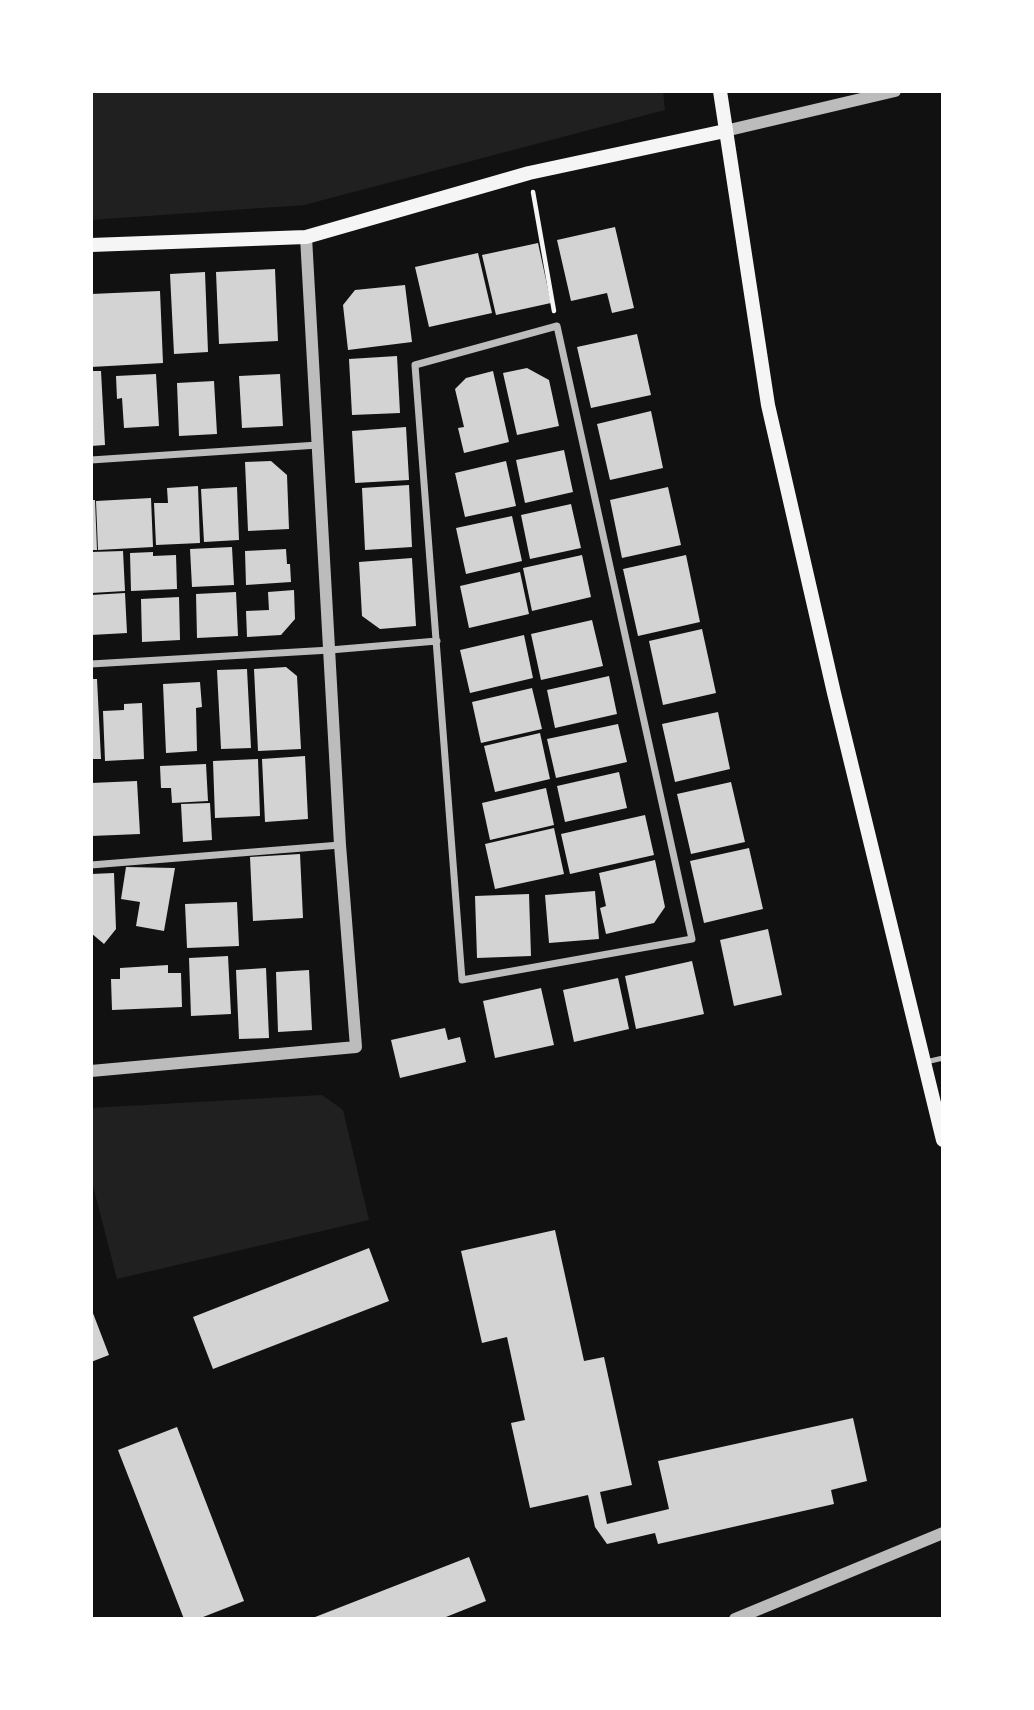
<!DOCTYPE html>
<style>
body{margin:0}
#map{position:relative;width:1034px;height:1710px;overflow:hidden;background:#111;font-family:Mulish,sans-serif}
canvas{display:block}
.frame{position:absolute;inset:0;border:93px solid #fff;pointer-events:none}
</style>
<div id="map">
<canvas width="1034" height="1710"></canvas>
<div class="frame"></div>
</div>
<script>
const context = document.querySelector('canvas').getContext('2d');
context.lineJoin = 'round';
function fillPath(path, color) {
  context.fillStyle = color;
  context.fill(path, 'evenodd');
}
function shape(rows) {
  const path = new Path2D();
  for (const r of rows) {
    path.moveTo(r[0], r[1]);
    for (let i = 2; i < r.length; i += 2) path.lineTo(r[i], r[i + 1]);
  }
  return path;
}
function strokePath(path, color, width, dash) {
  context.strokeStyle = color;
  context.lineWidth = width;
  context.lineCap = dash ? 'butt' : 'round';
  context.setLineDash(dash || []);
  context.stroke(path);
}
const green = shape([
 [91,91,663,91,665,110,304,205,91,220],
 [322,1095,343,1110,369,1220,117,1279,91,1178,91,1108]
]);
const building = shape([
 [615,227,634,308,612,313,607,293,571,301,557,240],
 [538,243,551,303,496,315,482,255],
 [478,253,492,313,429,327,415,267],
 [275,269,278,341,219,344,216,272],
 [205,272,208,352,174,354,170,274],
 [405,285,412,342,348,350,343,305,355,290],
 [160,291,163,363,91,367,91,294],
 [637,334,651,395,591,408,577,347],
 [397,356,400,413,352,415,349,359],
 [527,368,549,380,559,426,517,435,503,373],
 [91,371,101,371,105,445,91,446],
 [493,371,509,442,464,453,458,428,464,427,455,389,466,378],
 [156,374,159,426,124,428,122,398,117,399,116,376],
 [280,374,283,426,242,428,239,376],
 [214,381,217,434,179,436,177,383],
 [651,411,663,468,610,480,597,424],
 [406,427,409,480,355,483,352,431],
 [564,450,573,492,525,503,516,460],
 [271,461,287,475,289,529,248,531,245,462],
 [506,461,516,506,465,517,455,473],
 [409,485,412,547,365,550,362,488],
 [198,486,200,543,156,545,154,503,168,503,167,488],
 [237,487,239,540,204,542,201,489],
 [668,487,681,545,622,558,610,500],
 [151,498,153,547,98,550,96,501],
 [91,500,95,500,97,550,91,550],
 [571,504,581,548,530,559,521,515],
 [512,516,522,561,466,574,456,528],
 [232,547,234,585,192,587,190,549],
 [286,549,287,564,290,564,291,582,246,585,245,551],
 [123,551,125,591,91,593,91,552],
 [153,552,153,556,176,555,177,589,131,591,130,553],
 [582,555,591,597,532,611,523,568],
 [686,555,700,622,638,636,623,569],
 [412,558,416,626,380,629,362,616,359,562],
 [520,572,529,614,469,628,460,586],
 [294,590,295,619,281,635,247,637,246,611,269,610,268,592],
 [236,592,238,636,197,638,196,594],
 [125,593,127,633,91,635,91,595],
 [179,597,180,640,142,642,141,599],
 [592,620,603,666,541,680,531,634],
 [702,629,716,693,663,705,649,641],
 [524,635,533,678,470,693,460,650],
 [286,667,297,676,301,749,258,751,254,669],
 [247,669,251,748,221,749,217,670],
 [609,676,617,714,555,728,547,690],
 [91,679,97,679,101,759,91,759],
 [200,682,202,707,196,708,197,751,166,753,163,684],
 [532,688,542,729,481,743,472,702],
 [142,703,144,759,105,761,103,711,124,710,124,704],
 [718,712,730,769,675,782,662,724],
 [618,724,627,762,556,778,547,739],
 [540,733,550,779,495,792,484,746],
 [305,756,308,819,265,822,262,759],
 [258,759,260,816,215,818,213,761],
 [206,764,208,801,172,803,171,788,161,788,160,766],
 [619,772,627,808,565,822,557,786],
 [137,781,140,834,91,836,91,783],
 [731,782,745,842,691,854,677,794],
 [546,788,554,825,490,840,482,803],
 [210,803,212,840,183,842,181,804],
 [645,815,654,855,570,874,561,834],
 [554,828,564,874,495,889,485,844],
 [749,848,763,909,704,923,690,861],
 [300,854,303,918,253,921,250,857],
 [655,860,665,907,654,923,606,934,600,908,606,906,599,873],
 [126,867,175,868,164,931,136,926,140,902,121,899],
 [114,873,116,929,104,944,91,933,91,874],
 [595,891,599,939,549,943,545,895],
 [529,894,531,956,477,958,475,896],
 [237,902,239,946,187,948,185,904],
 [768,929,782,995,734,1006,720,940],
 [228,956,231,1014,191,1016,189,958],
 [692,961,704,1014,636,1029,625,976],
 [168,965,168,973,181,973,182,1007,112,1010,111,979,120,979,120,968],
 [266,968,269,1038,239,1039,236,970],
 [309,970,312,1030,278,1032,276,972],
 [618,978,629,1029,574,1042,563,990],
 [541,988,554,1045,495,1058,483,1001],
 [445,1028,448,1040,460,1037,466,1062,400,1078,391,1040],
 [555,1230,584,1361,604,1357,632,1485,600,1492,607,1524,669,1509,658,1461,853,1418,867,1481,831,1490,834,1504,658,1544,655,1533,607,1544,595,1527,588,1495,530,1508,511,1423,525,1420,507,1337,482,1343,461,1251],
 [369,1248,389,1301,213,1369,193,1317],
 [91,1308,109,1355,91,1362],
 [177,1427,244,1601,198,1619,184,1619,118,1450],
 [469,1557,486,1601,441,1619,310,1619]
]);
const path = shape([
 [533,192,554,311]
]);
const service = shape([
 [926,1062,943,1058]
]);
const minor = shape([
 [557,326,692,939,462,980,415,365,557,326],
 [91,460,318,445],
 [91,664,330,650,437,641],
 [91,865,340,845]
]);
const tertiary = shape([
 [725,131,895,91],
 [91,1071,356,1047,340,845,306,237],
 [735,1619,943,1533]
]);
const secondary = shape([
 [720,91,768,405,834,693,943,1140],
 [91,245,306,237,529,173,725,131]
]);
fillPath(green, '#202020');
fillPath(building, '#d3d3d3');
strokePath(path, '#f5f5f5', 4.5);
strokePath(service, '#bcbcbc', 5);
strokePath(minor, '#bcbcbc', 7);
strokePath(tertiary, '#bcbcbc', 12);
strokePath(secondary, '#f5f5f5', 14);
</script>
